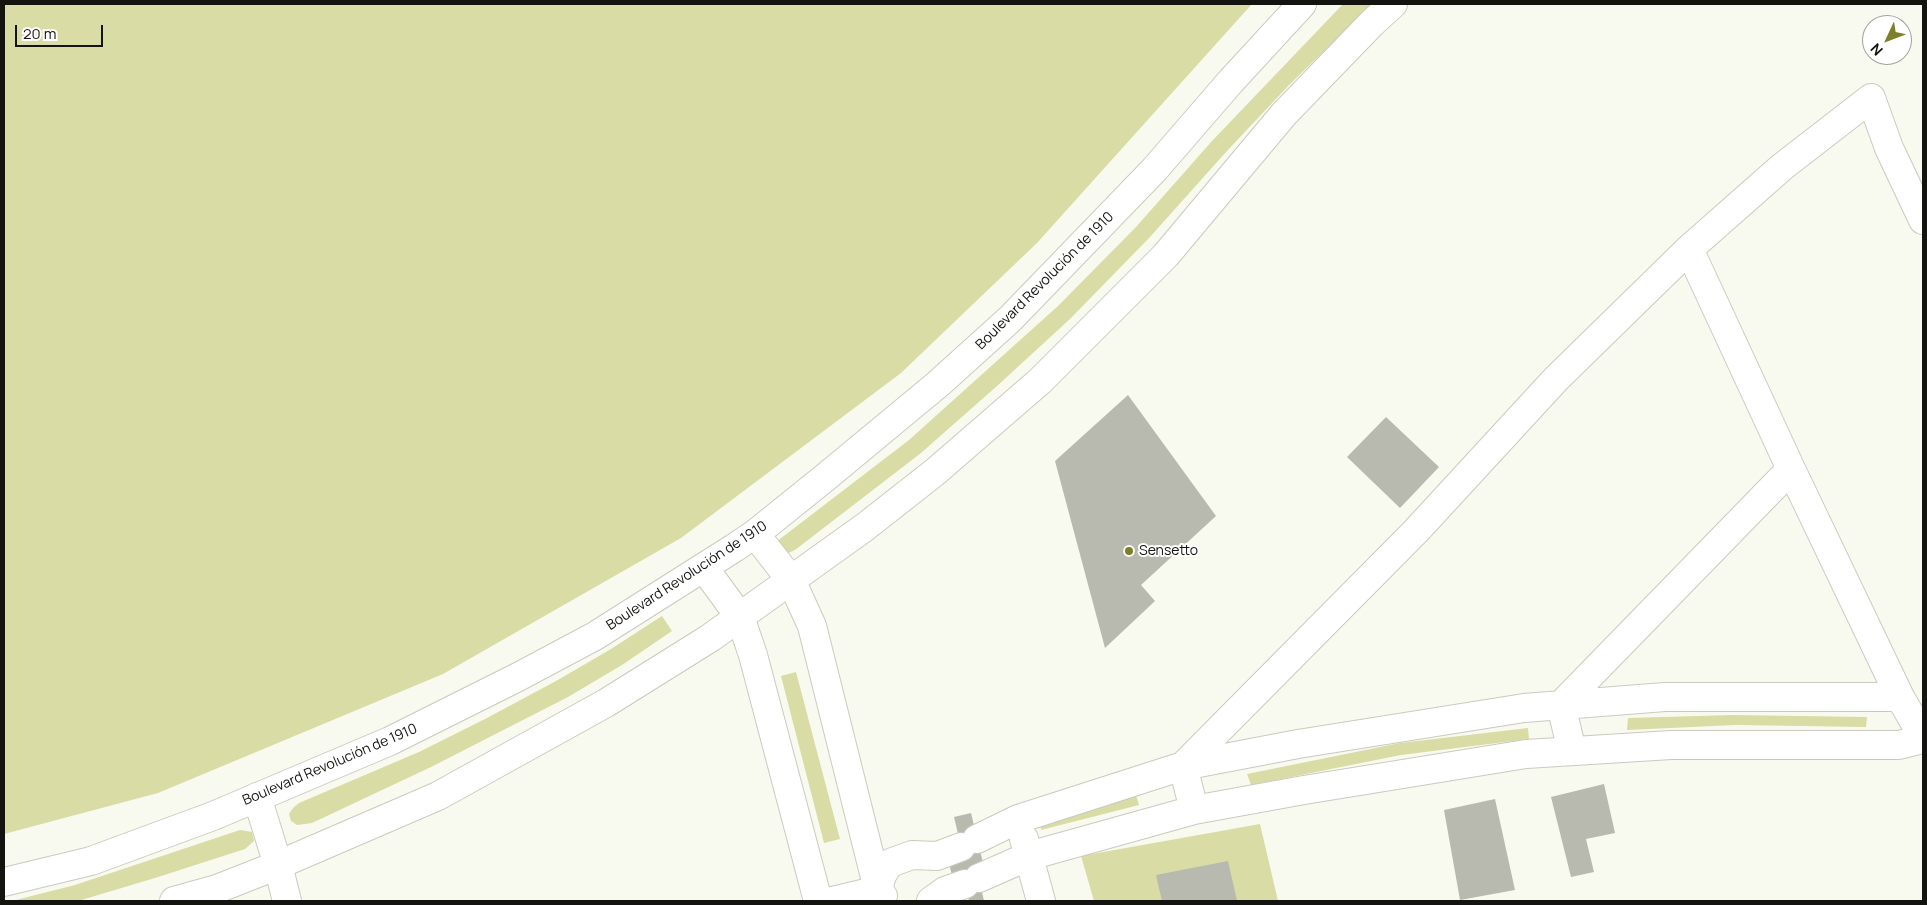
<!DOCTYPE html>
<meta charset="utf-8">
<style>
body{margin:0}
#map{position:relative;width:1927px;height:905px;overflow:hidden;background:#f9faef;font-family:Manrope,sans-serif}
canvas{display:block}
.frame{position:absolute;inset:0;border:5px solid #131410;pointer-events:none}
.north{position:absolute;left:1862px;top:15px;width:50px;height:50px;box-sizing:border-box;background:#fff;border:1px solid #a1a19f;border-radius:50%;rotate:227deg;font-size:14px;font-weight:700;line-height:20px;text-align:center;color:#131410}
.north::after{content:'';display:block;margin:auto;width:18px;height:22px;background:#7d7f29;clip-path:polygon(50% 0,100% 100%,50% 72%,0 100%)}
.scale{position:absolute;left:15px;top:25px;width:88px;height:22px;box-sizing:border-box;border:2px solid #131410;border-top:0;padding-left:6px;font-size:15px;line-height:18px;white-space:nowrap;color:#131410;-webkit-text-stroke:4px #fff;paint-order:stroke}
</style>
<div id="map">
<canvas width="1927" height="905"></canvas>
<div class="frame"></div>
<div class="north">N</div>
<div class="scale">20 m</div>
</div>
<script>
const context = document.querySelector('canvas').getContext('2d');
context.lineJoin = 'round';
function fillPath(path, color) {
  context.fillStyle = color;
  context.fill(path, 'evenodd');
}
function shape(rows) {
  const path = new Path2D();
  for (const r of rows) {
    path.moveTo(r[0], r[1]);
    for (let i = 2; i < r.length; i += 2) path.lineTo(r[i], r[i + 1]);
  }
  return path;
}
function strokePath(path, color, width, dash) {
  context.strokeStyle = color;
  context.lineWidth = width;
  context.lineCap = dash ? 'butt' : 'round';
  context.setLineDash(dash || []);
  context.stroke(path);
}
function write(font, color, halo, rows, align = 'center') {
  context.font = font + ' Manrope,sans-serif';
  context.lineWidth = 4;
  context.setLineDash([]);
  context.textBaseline = 'middle';
  context.strokeStyle = halo;
  context.fillStyle = color;
  for (const [text, x, y, turn = 0] of rows) {
    context.save();
    context.translate(x, y);
    context.rotate((+turn || 0) * Math.PI / 180);
    context.textAlign = isNaN(turn) ? turn : align;
    if (halo) context.strokeText(text, 0, 0);
    context.fillText(text, 0, 0);
    context.restore();
  }
}
const green = shape([
 [4,4,1252,4,1037,243,901,373,681,538,443,674,158,793,4,834],
 [1343,4,1373,4,1290,84,1226,152,1150,237,1070,319,997,386,921,453,795,550,784,555,776,542,909,440,1058,306,1136,227,1212,141],
 [662,616,672,631,622,665,568,697,431,767,312,823,297,825,291,821,289,814,293,808,299,803,419,752,487,718,556,681,611,649],
 [796,672,840,839,824,843,781,676],
 [1733,715,1867,717,1866,727,1735,725,1627,730,1628,718],
 [1528,728,1529,739,1401,755,1251,785,1247,774,1400,743],
 [1136,795,1139,805,1041,830,1039,819],
 [1260,824,1278,901,1094,901,1081,856],
 [240,830,252,832,254,841,245,849,155,878,78,901,12,901,75,885]
]);
const building = shape([
 [1128,395,1216,516,1141,585,1155,601,1105,648,1055,461],
 [1386,417,1439,467,1400,508,1347,457],
 [1604,784,1615,833,1586,839,1594,872,1571,877,1551,797],
 [1495,799,1515,890,1460,900,1444,810],
 [971,813,984,867,977,869,984,901,969,901,963,874,952,876,948,858,963,855,954,817],
 [1228,861,1237,901,1162,901,1156,875]
]);
const minor = shape([
 [1689,249,1791,469,1900,697,1923,737],
 [755,534,791,580,812,626,881,901],
 [704,568,740,617,753,655,818,901],
 [1572,751,1561,705,1791,469],
 [257,797,278,865,287,901],
 [1194,810,1183,766,1416,531,1556,379,1689,249,1782,167,1871,98,1889,148,1923,220],
 [977,839,1018,819,1183,766,1298,744,1524,708,1665,697,1900,697],
 [1024,839,1041,901],
 [979,878,1029,856,1194,810,1304,790,1526,754,1671,745,1899,745,1923,739],
 [883,896,878,890,882,875,890,863,912,855,937,856,961,847],
 [832,901,878,890],
 [931,901,945,891,965,884]
]);
const major = shape([
 [4,882,91,861,213,816,390,741,518,677,595,636,734,548,755,534,827,476,938,384,1010,319,1154,170,1231,81,1302,4],
 [174,901,217,889,278,865,438,796,606,703,710,638,865,527,935,472,1040,381,1166,255,1284,114,1372,23,1393,4]
]);
const markers = [
 [1129,551,5,"#7d7f29"]
];
const streetNames = [
 ["Boulevard Revolución de 1910",1045,281,-45],
 ["Boulevard Revolución de 1910",687,576,-33],
 ["Boulevard Revolución de 1910",330,765,-23]
];
const poiNames = [
 ["Sensetto",1139,551]
];
fillPath(green, '#d9dca4');
fillPath(building, '#b8b9af');
strokePath(minor, '#cacac0', 30);
strokePath(major, '#cacac0', 30);
strokePath(minor, '#fff', 28);
strokePath(major, '#fff', 28);
for (const [x, y, r, color] of markers) {
  const dot = new Path2D();
  dot.arc(x, y, r, 0, 2 * Math.PI);
  context.fillStyle = color;
  context.fill(dot);
  strokePath(dot, '#fff', 2);
}
write('14px', '#131410', '#fff', streetNames);
write('14px', '#131410', '#fff', poiNames, 'left');
</script>
